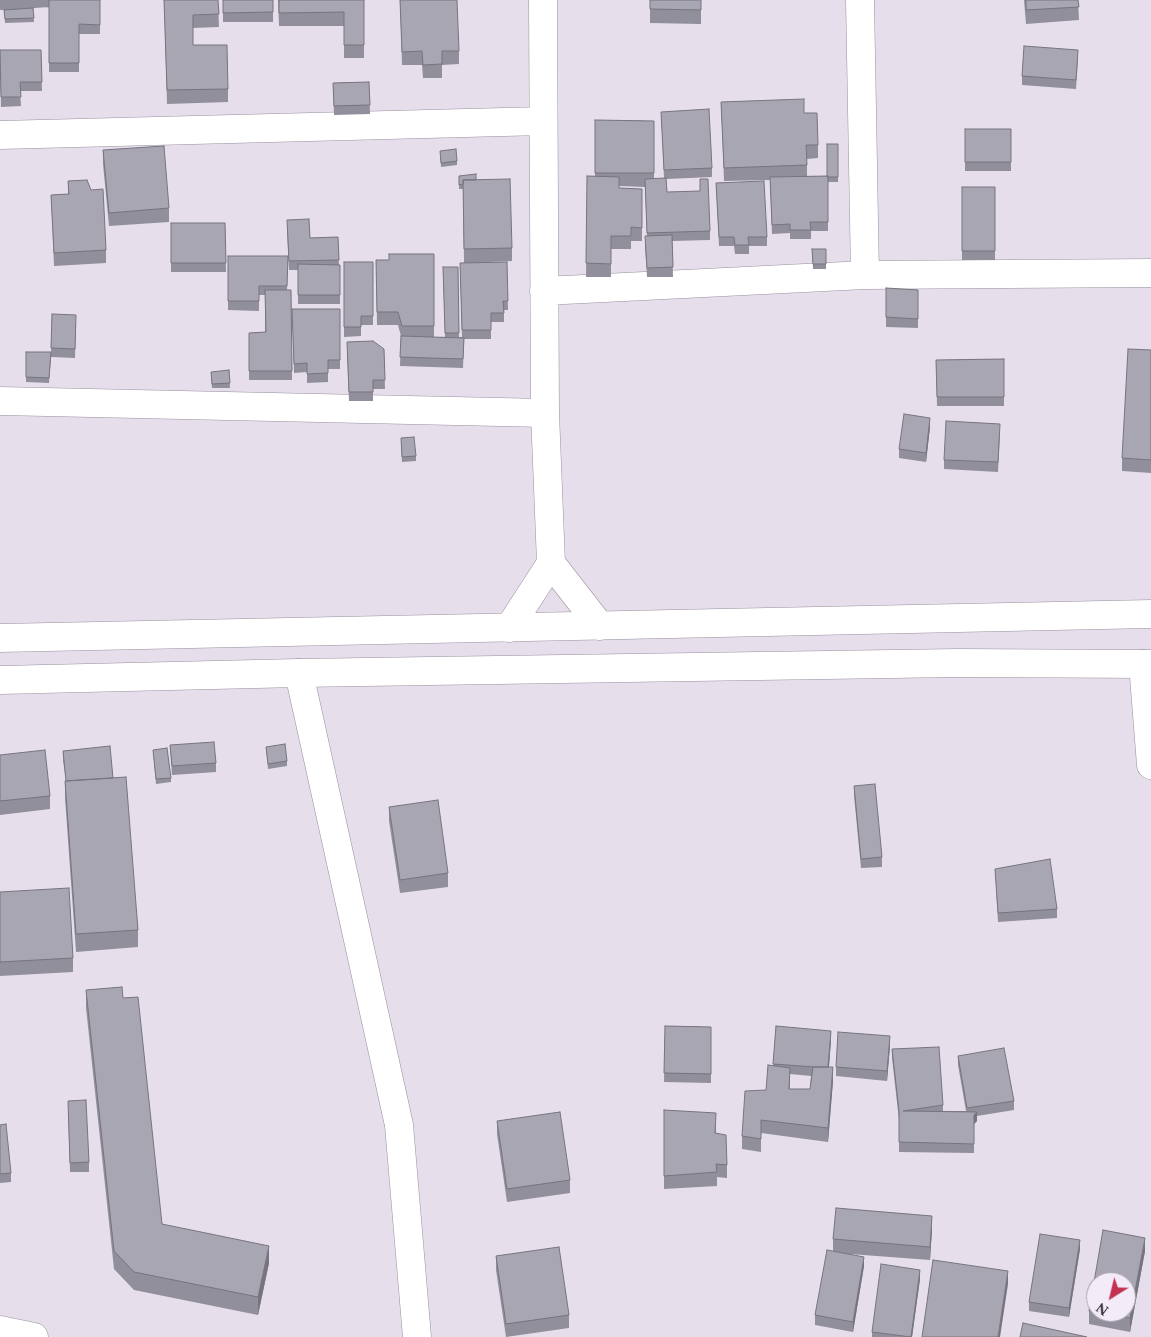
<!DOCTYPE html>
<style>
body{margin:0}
#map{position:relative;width:1151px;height:1337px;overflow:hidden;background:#e7deec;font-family:Spectral,serif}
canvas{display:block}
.north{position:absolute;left:1086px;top:1272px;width:50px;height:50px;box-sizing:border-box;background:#f4ebf9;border:1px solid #a7a0ab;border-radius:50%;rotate:216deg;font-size:14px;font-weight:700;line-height:20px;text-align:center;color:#343035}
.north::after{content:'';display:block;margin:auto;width:18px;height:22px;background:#c23151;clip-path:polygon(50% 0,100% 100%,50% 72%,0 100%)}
</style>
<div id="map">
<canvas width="1151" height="1337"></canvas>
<div class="north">N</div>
</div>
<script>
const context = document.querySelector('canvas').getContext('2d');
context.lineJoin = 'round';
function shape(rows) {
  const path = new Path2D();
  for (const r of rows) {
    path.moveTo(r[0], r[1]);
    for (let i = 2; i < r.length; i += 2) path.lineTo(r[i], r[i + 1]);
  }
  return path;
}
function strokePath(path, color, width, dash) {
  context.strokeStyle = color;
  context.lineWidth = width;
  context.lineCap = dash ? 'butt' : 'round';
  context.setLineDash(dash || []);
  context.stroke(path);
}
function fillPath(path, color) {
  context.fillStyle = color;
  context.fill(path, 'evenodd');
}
const street = shape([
 [860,0,865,275],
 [0,135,543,121],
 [544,291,865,275,1151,273],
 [0,401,545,413],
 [551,563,600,626],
 [509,628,551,563,545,413,543,0],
 [1143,664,1151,765],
 [299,673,399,1125,417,1337],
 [0,1330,34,1337]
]);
const secondary = shape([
 [0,638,1151,614],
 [0,680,299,673,957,663,1151,664]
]);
const wall = shape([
 [0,0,49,0,49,7,21,9,33,8,34,22,5,23,4,10,0,10],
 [49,0,100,0,100,34,79,34,79,72,49,72],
 [164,0,218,0,219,27,193,28,193,45,228,89,228,102,167,104],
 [223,0,273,0,273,22,223,22],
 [278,0,364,0,364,58,344,58,344,26,279,26],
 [400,0,459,51,459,64,442,65,442,78,423,78,422,65,402,65],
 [650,0,701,0,701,24,650,23],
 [1024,0,1078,0,1079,20,1026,24],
 [0,50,41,50,42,91,20,91,21,106,1,107],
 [1078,59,1076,89,1022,85,1022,76],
 [369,82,370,114,334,115,333,83],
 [721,102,804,113,818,145,818,158,807,159,807,176,827,176,838,144,838,182,828,182,828,231,811,231,811,239,790,239,790,233,772,234,770,180,724,181],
 [661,112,712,168,712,177,666,179,667,192,710,231,710,240,672,241,673,277,647,277,645,245,647,236,645,187,619,186,619,188,642,189,642,241,631,241,631,249,611,249,611,277,586,277,587,176,595,176,595,120,654,121,654,179,664,178],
 [965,129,1011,129,1011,171,965,171],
 [103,150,169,208,169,222,109,226,103,164],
 [440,151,457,161,457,165,441,167],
 [459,176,476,180,512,248,512,261,464,263,463,189,459,189],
 [68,181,91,190,106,250,106,263,54,266,51,195,68,194],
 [716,183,767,237,767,246,749,246,749,254,735,254,734,246,719,246],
 [962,187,995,187,995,260,962,260],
 [171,223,225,223,226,272,171,272],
 [287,229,310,238,338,237,339,265,340,265,340,304,298,304,298,270,289,270],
 [812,249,826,249,826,269,813,269],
 [434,254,434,337,445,337,443,267,458,267,459,337,462,337,460,263,507,262,508,310,504,310,504,322,491,322,491,339,464,339,463,368,400,366,401,336,398,325,377,325,376,260,389,260],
 [228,256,288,256,287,290,291,290,292,380,249,380,249,333,265,332,265,295,259,295,259,311,228,310],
 [344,262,373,262,373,325,361,325,361,336,344,337],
 [886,288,918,290,918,328,886,327],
 [292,309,340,309,340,369,328,369,328,382,307,383,307,372,294,373],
 [52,314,76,324,75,358,51,357,49,383,26,382,26,352,51,352],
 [384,349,385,389,373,389,373,401,349,401,347,352],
 [1151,350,1151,473,1122,471,1122,458],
 [1004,359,1004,406,937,406,936,360],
 [229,370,230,388,212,388,211,376],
 [930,427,926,462,899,458,899,449],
 [1000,433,998,472,944,469,944,460],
 [401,443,416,456,416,461,402,462],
 [170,745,216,763,216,772,172,775],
 [266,747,287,761,287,766,268,769],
 [153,750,171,778,171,782,156,784],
 [63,751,113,778,138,930,138,947,76,952,65,798,65,781,66,781,63,760],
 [0,755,50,796,50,809,0,815],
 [854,786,882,857,882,867,861,868,854,795],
 [389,807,448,873,448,887,400,893,389,821],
 [995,869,1057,909,1057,918,998,922],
 [0,892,73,958,73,972,0,976],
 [86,990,123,998,162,1224,269,1263,258,1315,134,1290,114,1269,86,1008],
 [665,1026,711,1027,711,1083,664,1082],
 [776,1026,831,1040,829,1067,833,1081,828,1142,761,1133,761,1152,742,1149,742,1136,766,1090,773,1065],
 [790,1074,811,1076,810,1089,790,1089],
 [890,1045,887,1081,836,1076,836,1067],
 [892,1049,943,1105,943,1111,966,1111,958,1065,958,1056,1014,1101,1014,1110,977,1116,977,1121,974,1124,974,1153,899,1152,899,1120,892,1058],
 [68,1110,89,1162,89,1172,70,1172],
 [664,1110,716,1126,716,1133,727,1165,727,1178,717,1177,717,1186,664,1189],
 [497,1121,570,1180,570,1193,507,1202,497,1134],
 [0,1125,11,1173,11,1182,0,1183],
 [932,1229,930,1260,850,1254,864,1266,853,1332,815,1325,815,1315,833,1251,833,1239],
 [1080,1249,1069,1317,1029,1311,1029,1302],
 [1145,1251,1130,1332,1089,1324,1089,1311],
 [496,1256,569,1315,569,1328,506,1337,496,1270],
 [920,1279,912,1337,872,1337,872,1332]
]);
const shadedWall = shape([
 [930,418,930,427,926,462,926,453],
 [831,1031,831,1040,828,1078,828,1069],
 [890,1036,890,1045,887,1081,887,1071],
 [833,1067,833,1081,828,1142,828,1128],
 [977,1112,977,1121,974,1124,974,1153,974,1115],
 [932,1216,932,1229,930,1260,930,1247],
 [1145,1238,1145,1251,1130,1332,1130,1318],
 [1080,1240,1080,1249,1069,1317,1069,1308],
 [269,1246,269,1263,258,1315,258,1297],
 [864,1257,864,1266,853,1332,853,1322],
 [920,1270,920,1279,912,1337,911,1337],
 [1008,1271,1008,1284,1000,1337,998,1337]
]);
const building = shape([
 [49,0,100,0,100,25,79,24,79,63,49,63,49,0],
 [164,0,218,0,219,14,193,15,193,45,227,45,228,89,167,90,164,0],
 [223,0,273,0,273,12,223,13,223,0],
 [279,0,364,0,364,45,344,45,344,12,279,13,279,0],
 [400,0,457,0,459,51,442,51,442,64,423,65,422,51,402,52,400,0],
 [650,0,701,0,701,10,650,9,650,0],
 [1026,0,1078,0,1079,7,1026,10,1026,0],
 [33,8,34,18,5,19,4,10,33,8],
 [1024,46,1078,50,1076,80,1022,76,1024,46],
 [0,50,41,50,42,82,20,82,21,97,1,97,0,50],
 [369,82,370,105,334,106,333,83,369,82],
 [804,99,804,113,817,113,818,145,806,145,807,165,724,168,721,102,804,99],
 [709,109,712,168,664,170,661,112,709,109],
 [595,120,654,121,654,173,595,173,595,120],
 [965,129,1011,129,1011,162,965,162,965,129],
 [827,144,838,144,838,177,827,177,827,144],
 [164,146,169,208,109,213,103,150,164,146],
 [456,149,457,161,441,163,440,151,456,149],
 [476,174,476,180,463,180,463,184,459,185,459,176,476,174],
 [587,176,619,177,619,188,642,189,642,228,631,227,631,236,611,236,611,264,586,263,587,176],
 [828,176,828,222,810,222,811,230,790,230,790,224,772,225,770,177,828,176],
 [666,178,667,192,700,191,700,179,708,179,710,231,647,233,645,179,666,178],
 [510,179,512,248,464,249,463,180,510,179],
 [87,180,91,190,103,189,106,250,54,253,51,195,69,194,68,181,87,180],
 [764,181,767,237,748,237,749,245,735,245,734,237,719,237,716,183,764,181],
 [962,187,995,187,995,251,962,251,962,187],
 [309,219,310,238,338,237,339,260,289,261,287,220,309,219],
 [171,223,225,223,226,263,171,263,171,223],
 [672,235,673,267,647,268,645,236,672,235],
 [812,249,826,249,826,264,813,264,812,249],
 [389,254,434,254,434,326,402,326,398,312,377,312,376,260,389,260,389,254],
 [228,256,288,256,287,286,259,286,259,301,228,301,228,256],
 [344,262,373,262,373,316,361,316,361,327,344,327,344,262],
 [507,262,508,301,503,301,504,313,491,313,491,330,462,330,460,263,507,262],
 [298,264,340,265,340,295,298,295,298,264],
 [443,267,458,267,459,333,445,333,443,267],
 [886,288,918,290,918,319,886,317,886,288],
 [265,290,291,290,292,371,249,371,249,333,266,332,265,290],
 [292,309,340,309,340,360,328,360,328,373,307,374,307,363,294,364,292,309],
 [52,314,76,315,75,349,51,348,52,314],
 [401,336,464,338,463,359,400,357,401,336],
 [373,341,384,349,385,380,373,380,373,392,349,392,347,342,373,341],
 [1128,349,1151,350,1151,460,1122,458,1128,349],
 [26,352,51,352,49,378,26,377,26,352],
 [1004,359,1004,397,937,397,936,360,1004,359],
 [229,370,230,383,212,384,211,372,229,370],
 [904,414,930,418,926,453,899,449,904,414],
 [946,421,1000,424,998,462,944,460,946,421],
 [414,437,416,456,402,457,401,438,414,437],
 [214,742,216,763,172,766,170,745,214,742],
 [285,744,287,761,268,764,266,747,285,744],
 [110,746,113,778,66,781,63,751,110,746],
 [167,748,171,778,156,779,153,750,167,748],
 [45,750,50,796,0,801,0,755,45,750],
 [126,777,138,930,76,934,65,781,126,777],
 [875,784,882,857,861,859,854,786,875,784],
 [438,800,448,873,400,880,389,807,438,800],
 [1050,859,1057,909,998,913,995,869,1050,859],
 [69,888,73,958,0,962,0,892,69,888],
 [122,987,123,998,138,997,162,1224,269,1246,258,1297,134,1272,114,1251,86,990,122,987],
 [665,1026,711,1027,711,1074,664,1073,665,1026],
 [776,1026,831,1031,828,1067,815,1067,773,1064,776,1026],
 [838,1032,890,1036,887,1071,836,1067,838,1032],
 [939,1047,943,1105,903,1111,977,1112,974,1115,974,1144,899,1142,899,1111,892,1049,939,1047],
 [1004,1048,1014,1101,967,1108,958,1056,1004,1048],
 [768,1065,790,1068,789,1089,810,1089,813,1067,833,1067,828,1128,761,1120,761,1139,742,1136,745,1091,766,1090,768,1065],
 [86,1100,89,1162,70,1163,68,1101,86,1100],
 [664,1110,716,1113,715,1133,726,1135,727,1165,716,1164,717,1172,664,1176,664,1110],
 [560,1112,570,1180,507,1189,497,1121,560,1112],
 [6,1124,11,1173,0,1174,0,1125,6,1124],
 [836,1208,932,1216,930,1247,833,1239,836,1208],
 [1103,1230,1145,1238,1130,1318,1089,1311,1103,1230],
 [1096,1282,1126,1282,1126,1312,1096,1312,1096,1282],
 [1040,1234,1080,1240,1069,1308,1029,1302,1040,1234],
 [559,1247,569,1315,506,1324,496,1256,559,1247],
 [827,1250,864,1257,853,1322,815,1315,827,1250],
 [933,1260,1008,1271,998,1337,922,1337,933,1260],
 [881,1264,920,1270,911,1337,872,1332,881,1264],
 [1023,1323,1087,1337,1020,1337,1023,1323]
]);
strokePath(street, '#98909d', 29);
strokePath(secondary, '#98909d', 29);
strokePath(street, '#fff', 28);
strokePath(secondary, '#fff', 28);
fillPath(wall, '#918f9b');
fillPath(shadedWall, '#76747e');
fillPath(building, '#a9a6b4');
strokePath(building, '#76747e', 1);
</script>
